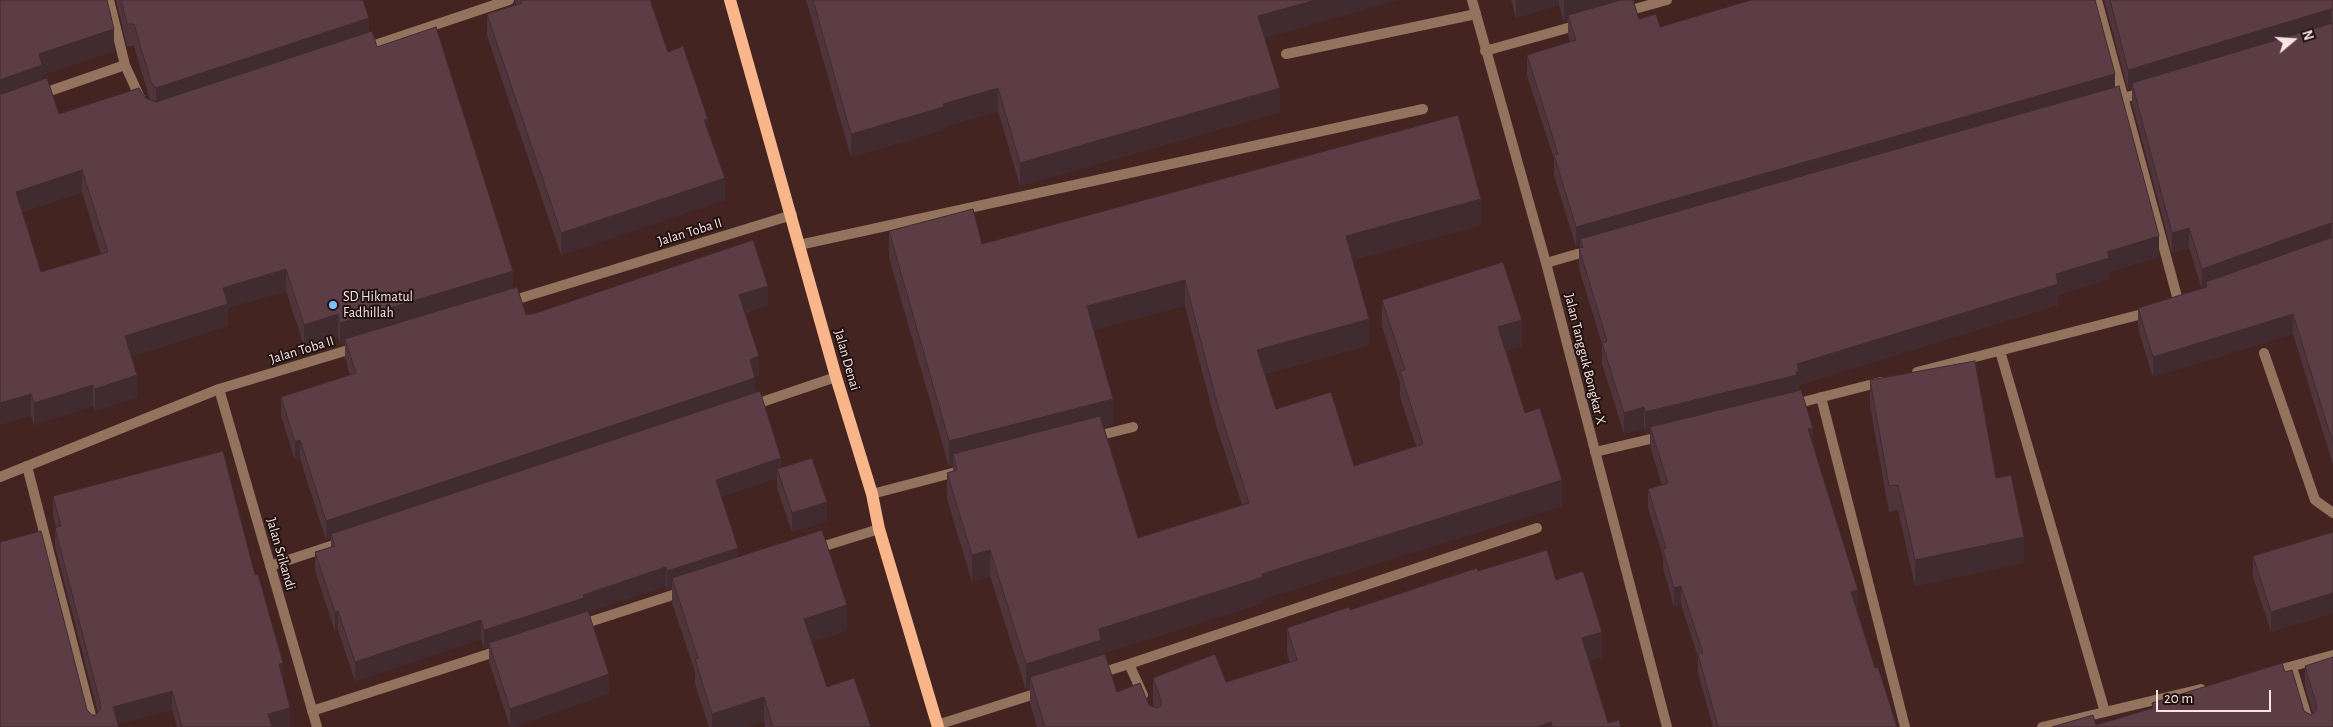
<!DOCTYPE html>
<style>
body{margin:0}
#map{position:relative;width:2333px;height:727px;overflow:hidden;background:#432421;font-family:"Alegreya Sans",sans-serif}
canvas{display:block}
.north{position:absolute;left:2268px;top:15px;width:50px;height:50px;-webkit-text-stroke:4px #201210;paint-order:stroke;rotate:72deg;font-size:14px;font-weight:700;line-height:20px;text-align:center;color:#f9e4e1}
.north::after{content:'';display:block;margin:auto;width:18px;height:22px;background:#f9e4e1;clip-path:polygon(50% 0,100% 100%,50% 72%,0 100%)}
.scale{position:absolute;left:2156px;top:690px;width:115px;height:22px;box-sizing:border-box;border:2px solid #f9e4e1;border-top:0;padding-left:6px;font-size:15px;line-height:18px;white-space:nowrap;color:#f9e4e1;-webkit-text-stroke:4px #201210;paint-order:stroke}
</style>
<div id="map">
<canvas width="2333" height="727"></canvas>
<div class="north">N</div>
<div class="scale">20 m</div>
</div>
<script>
const context = document.querySelector('canvas').getContext('2d');
context.lineJoin = 'round';
function shape(rows) {
  const path = new Path2D();
  for (const r of rows) {
    path.moveTo(r[0], r[1]);
    for (let i = 2; i < r.length; i += 2) path.lineTo(r[i], r[i + 1]);
  }
  return path;
}
function strokePath(path, color, width, dash) {
  context.strokeStyle = color;
  context.lineWidth = width;
  context.lineCap = dash ? 'butt' : 'round';
  context.setLineDash(dash || []);
  context.stroke(path);
}
function fillPath(path, color) {
  context.fillStyle = color;
  context.fill(path, 'evenodd');
}
function write(font, color, halo, rows, align = 'center') {
  context.font = font + ' "Alegreya Sans",sans-serif';
  context.lineWidth = 4;
  context.setLineDash([]);
  context.textBaseline = 'middle';
  context.strokeStyle = halo;
  context.fillStyle = color;
  for (const [text, x, y, turn = 0] of rows) {
    context.save();
    context.translate(x, y);
    context.rotate((+turn || 0) * Math.PI / 180);
    context.textAlign = isNaN(turn) ? turn : align;
    if (halo) context.strokeText(text, 0, 0);
    context.fillText(text, 0, 0);
    context.restore();
  }
}
const service = shape([
 [1286,54,1476,14],
 [799,245,1423,109],
 [1098,674,1129,664],
 [1143,695,1129,664,1537,528],
 [937,725,1041,692]
]);
const minor = shape([
 [1472,0,1546,263,1667,727],
 [2097,0,2179,304],
 [1624,12,1667,0],
 [363,49,509,0],
 [1485,51,1582,24],
 [125,65,141,100],
 [38,95,125,65,109,0],
 [2110,102,2144,92],
 [1546,263,1591,250],
 [2000,351,2105,712],
 [2264,353,2315,500,2333,513],
 [1917,372,2150,312],
 [219,389,317,727],
 [1821,397,1905,727],
 [1791,405,1881,382],
 [750,406,836,377],
 [1093,437,1133,427],
 [1595,452,1663,436],
 [27,466,94,727],
 [872,494,960,471],
 [815,549,879,529],
 [270,566,343,542],
 [580,625,685,591],
 [2292,667,2310,727],
 [2271,672,2333,655],
 [312,711,501,650],
 [2042,727,2201,689]
]);
const tertiary = shape([
 [508,302,792,215],
 [0,477,219,389,358,347]
]);
const primary = shape([
 [730,0,836,377,872,494,879,529,938,727]
]);
const wall = shape([
 [0,0,114,51,42,75,42,79,59,114,145,98,150,100,134,46,127,46,116,0,363,0,369,32,513,288,526,315,768,305,745,313,759,375,755,377,755,392,781,468,827,521,792,532,777,488,777,478,721,497,738,557,847,630,811,642,827,687,871,727,765,727,764,721,746,727,709,727,695,684,695,672,672,603,672,588,667,590,666,586,589,612,609,693,514,727,510,727,489,662,489,647,484,648,481,639,355,681,338,630,335,631,315,571,315,552,331,547,331,538,326,540,300,459,295,460,281,416,281,397,350,375,345,358,345,344,340,345,338,336,304,346,286,291,228,308,228,326,132,356,137,397,95,411,93,406,34,425,31,416],
 [82,192,101,254,41,272,22,212],
 [515,0,650,0,668,52,708,131,725,200,561,255,487,36,487,14,516,5],
 [806,0,1398,0,1265,38,1280,112,1020,186,998,111,944,127,944,130,851,157],
 [1511,0,1633,0,1639,19,1660,27,2115,87,2159,257,2109,272,2109,279,2058,295,2058,305,1799,385,1799,391,1858,609,1857,609,1875,668,1897,727,1713,727,1698,673,1698,657,1681,604,1674,607,1663,568,1663,556,1648,508,1648,489,1662,485,1650,446,1650,432,1645,433,1644,428,1624,434,1602,364,1602,344,1579,269,1579,248,1580,247,1580,246,1576,247,1554,175,1554,159,1527,76,1527,55,1570,42,1568,35,1568,21,1564,22,1559,5,1516,18],
 [2104,0,2333,0,2333,465,2293,334,2153,377,2138,329,2138,308,2202,289,2189,248,2172,253,2132,103,2132,89,2128,90],
 [1481,225,1353,260,1369,345,1265,374,1276,409,1354,466,1416,446,1400,397,1400,383,1382,326,1382,300,1522,346,1506,351,1525,413,1562,506,1263,599,1263,603,1101,654,1101,655,1117,692,1154,707,1153,703,1153,678,1226,682,1290,663,1287,653,1287,628,1350,610,1478,571,1556,580,1602,657,1589,661,1608,723,1621,727,1037,727,1030,703,1030,688,1026,690,990,576,972,582,947,499,947,473,953,471,953,466,949,467,889,258,889,231,982,244],
 [1185,306,1216,425,1242,505,1138,538,1104,427,1113,425,1094,330],
 [1870,380,1996,478,2024,563,1915,586,1898,510,1889,512,1870,406],
 [53,496,283,677,290,727,177,727,172,710,0,727,87,710,92,715,96,715,98,713,55,546,55,528,56,527,53,515],
 [2333,532,2333,613,2271,632,2253,577,2253,556],
 [2305,666,2333,727,2096,725,2152,708,2152,703,2285,672,2304,711,2311,715,2313,714,2305,685]
]);
const shadedWall = shape([
 [1316,0,1398,0,1258,40,1258,16],
 [1516,0,1559,0,1559,5,1516,18],
 [1564,0,1628,0,1568,15,1568,21,1564,22],
 [2331,9,2331,29,2132,83,2132,89,2128,90,2128,70],
 [369,18,369,40,156,110,156,88],
 [114,29,114,51,42,75,42,87,0,102,0,80,39,54],
 [2115,74,2115,94,1580,239,1580,246,1576,247,1576,227],
 [998,88,998,111,944,127,944,130,851,157,851,134,943,104],
 [1280,88,1280,112,1020,186,1020,163],
 [708,119,708,141,704,120],
 [82,170,82,192,16,214,16,192],
 [725,178,725,200,561,255,561,233],
 [1481,199,1481,225,1346,262,1346,236],
 [2331,223,2331,244,2206,282,2206,287,2202,289,2202,269],
 [2189,228,2189,248,2172,253,2172,233],
 [2159,236,2159,257,2109,272,2109,279,2058,295,2058,305,1799,385,1799,393,1650,427,1650,432,1645,433,1645,412,1797,364,2056,274,2107,252],
 [286,269,286,291,228,308,228,326,125,358,125,336,223,288],
 [513,271,513,293,345,339,345,344,340,345,340,323],
 [1185,280,1185,306,1087,332,1087,306],
 [768,286,768,305,739,314,739,295],
 [338,314,338,336,304,346,304,325],
 [2293,314,2293,334,2153,377,2153,357],
 [1369,319,1369,345,1257,376,1257,350],
 [1522,320,1522,346,1498,353,1498,327],
 [759,356,759,375,750,379,750,360],
 [137,375,137,397,95,411,95,389],
 [755,378,755,397,331,534,331,538,326,540,326,521],
 [93,385,93,406,34,425,34,403],
 [31,394,31,416,0,425,0,403],
 [1113,399,1113,425,956,465,953,454,953,466,949,467,949,441],
 [1644,407,1644,428,1624,434,1624,413],
 [1813,428,1813,447,1808,429],
 [300,440,300,459,295,460,295,442],
 [781,458,781,477,777,469,777,478,716,499,716,480],
 [1562,480,1562,506,1263,599,1263,603,1101,654,1101,666,1030,677,1030,688,1026,690,1026,664,1099,629,1262,574],
 [827,502,827,521,792,532,792,513],
 [2024,537,2024,563,1915,586,1915,560],
 [738,548,738,567,672,578,672,588,667,590,667,571],
 [990,550,990,576,972,582,972,555],
 [666,567,666,586,584,614,489,643,489,647,484,648,484,630],
 [1681,586,1681,604,1674,607,1674,588],
 [1858,590,1858,609,1851,611,1851,592],
 [2333,593,2333,613,2271,632,2271,612],
 [847,605,847,630,804,644,804,619],
 [338,611,338,630,335,631,335,612],
 [481,620,481,639,355,681,355,662],
 [1602,632,1602,657,1582,663,1582,638],
 [283,663,283,682,279,664],
 [609,674,609,693,514,727,510,727,510,709],
 [172,691,172,710,113,726,113,707],
 [764,697,764,721,746,727,712,727,712,714],
 [290,708,290,727,268,727,268,714],
 [1551,722,1551,727,1537,727]
]);
const building = shape([
 [0,0,107,0,114,29,39,54,42,65,0,80,0,0],
 [121,0,363,0,369,18,156,88,151,82,134,24,127,24,121,0],
 [521,0,650,0,668,52,683,46,708,119,704,120,725,178,561,233,487,14,522,3,521,0],
 [813,0,1316,0,1258,16,1280,88,1020,163,998,88,943,104,944,107,851,134,813,0],
 [1621,0,1633,0,1639,19,1656,14,1660,27,1751,0,2095,0,2115,74,1576,227,1554,155,1558,154,1527,55,1576,40,1568,15,1621,0],
 [2110,0,2333,0,2333,10,2331,9,2128,70,2110,0],
 [2333,23,2333,224,2331,223,2202,269,2189,228,2172,233,2132,83,2333,23],
 [436,27,513,271,340,323,338,314,304,325,286,269,223,288,228,304,125,336,137,375,95,389,93,385,34,403,31,394,0,403,0,93,2,94,47,78,59,114,139,88,145,98,156,102,372,31,377,47,436,27],
 [82,170,108,252,41,272,16,192,82,170],
 [2119,86,2159,236,2107,252,2109,258,2056,274,2058,284,1797,364,1799,371,1796,372,1797,375,1645,412,1644,407,1624,413,1602,343,1607,341,1579,248,1583,247,1580,239,2119,86],
 [1458,115,1481,199,1346,236,1369,319,1257,350,1276,409,1331,392,1354,466,1423,444,1400,371,1405,370,1382,300,1503,262,1522,320,1498,327,1525,413,1540,408,1562,480,1262,574,1263,577,1099,629,1101,640,1026,664,990,550,972,555,947,473,957,470,953,454,1100,416,1138,538,1249,503,1216,399,1185,280,1087,306,1113,399,949,441,889,231,973,209,982,244,1458,115],
 [2333,237,2333,444,2293,314,2153,357,2138,308,2207,287,2206,282,2333,237],
 [753,240,768,286,739,295,759,356,750,360,755,378,326,521,300,440,295,442,281,397,356,373,345,339,517,287,526,315,536,313,753,240],
 [1975,361,1996,478,2011,475,2024,537,1915,560,1898,485,1889,486,1870,380,1975,361],
 [1801,390,1813,428,1808,429,1858,590,1851,592,1875,668,1878,667,1897,727,1718,727,1698,654,1703,653,1681,586,1674,588,1663,549,1666,548,1648,489,1668,483,1650,427,1801,390],
 [760,391,781,458,716,480,738,548,667,571,666,567,583,595,584,598,484,630,481,620,355,662,338,611,335,612,315,552,335,546,331,534,760,391],
 [223,451,255,575,258,574,283,663,279,664,290,708,268,714,272,727,182,727,172,691,113,707,119,727,0,727,0,542,41,531,87,710,92,715,96,715,100,710,101,706,55,528,61,526,53,496,223,451],
 [812,458,827,502,792,513,777,469,812,458],
 [822,530,847,605,804,619,827,687,854,678,871,727,773,727,764,697,712,714,695,659,698,658,672,578,822,530],
 [2333,532,2333,593,2271,612,2253,556,2333,532],
 [1547,550,1556,580,1583,571,1602,632,1582,638,1608,723,1619,720,1621,727,1552,727,1551,722,1537,727,1045,727,1030,677,1105,654,1117,692,1140,683,1149,705,1157,708,1161,706,1161,700,1153,678,1215,654,1226,682,1297,660,1287,628,1349,607,1350,610,1477,568,1478,571,1547,550],
 [588,611,609,674,510,709,489,643,588,611],
 [2333,657,2333,727,2052,727,2093,715,2096,725,2153,708,2152,703,2282,663,2285,672,2292,670,2304,711,2311,715,2315,712,2317,707,2305,666,2333,657]
]);
const markers = [
 [333,305,5,"#81bdfa"]
];
const streetNames = [
 ["Jalan Toba II",690,232,-17],
 ["Jalan Toba II",302,350,-17],
 ["Jalan Tangguk Bongkar X",1585,359,76],
 ["Jalan Denai",847,360,74],
 ["Jalan Srikandi",281,554,74]
];
const poiNames = [
 ["SD Hikmatul",343,297],
 ["Fadhillah",343,313]
];
strokePath(service, '#93725e', 10);
strokePath(minor, '#93725e', 10);
strokePath(tertiary, '#93725e', 10);
strokePath(primary, '#f9b68a', 12);
fillPath(wall, '#4f343c');
fillPath(shadedWall, '#402b31');
fillPath(building, '#5c3d46');
strokePath(building, '#402b31', 1);
for (const [x, y, r, color] of markers) {
  const dot = new Path2D();
  dot.arc(x, y, r, 0, 2 * Math.PI);
  context.fillStyle = color;
  context.fill(dot);
  strokePath(dot, '#201210', 2);
}
write('14px', '#f9e4e1', '#201210', streetNames);
write('14px', '#f9e4e1', '#201210', poiNames, 'left');
</script>
